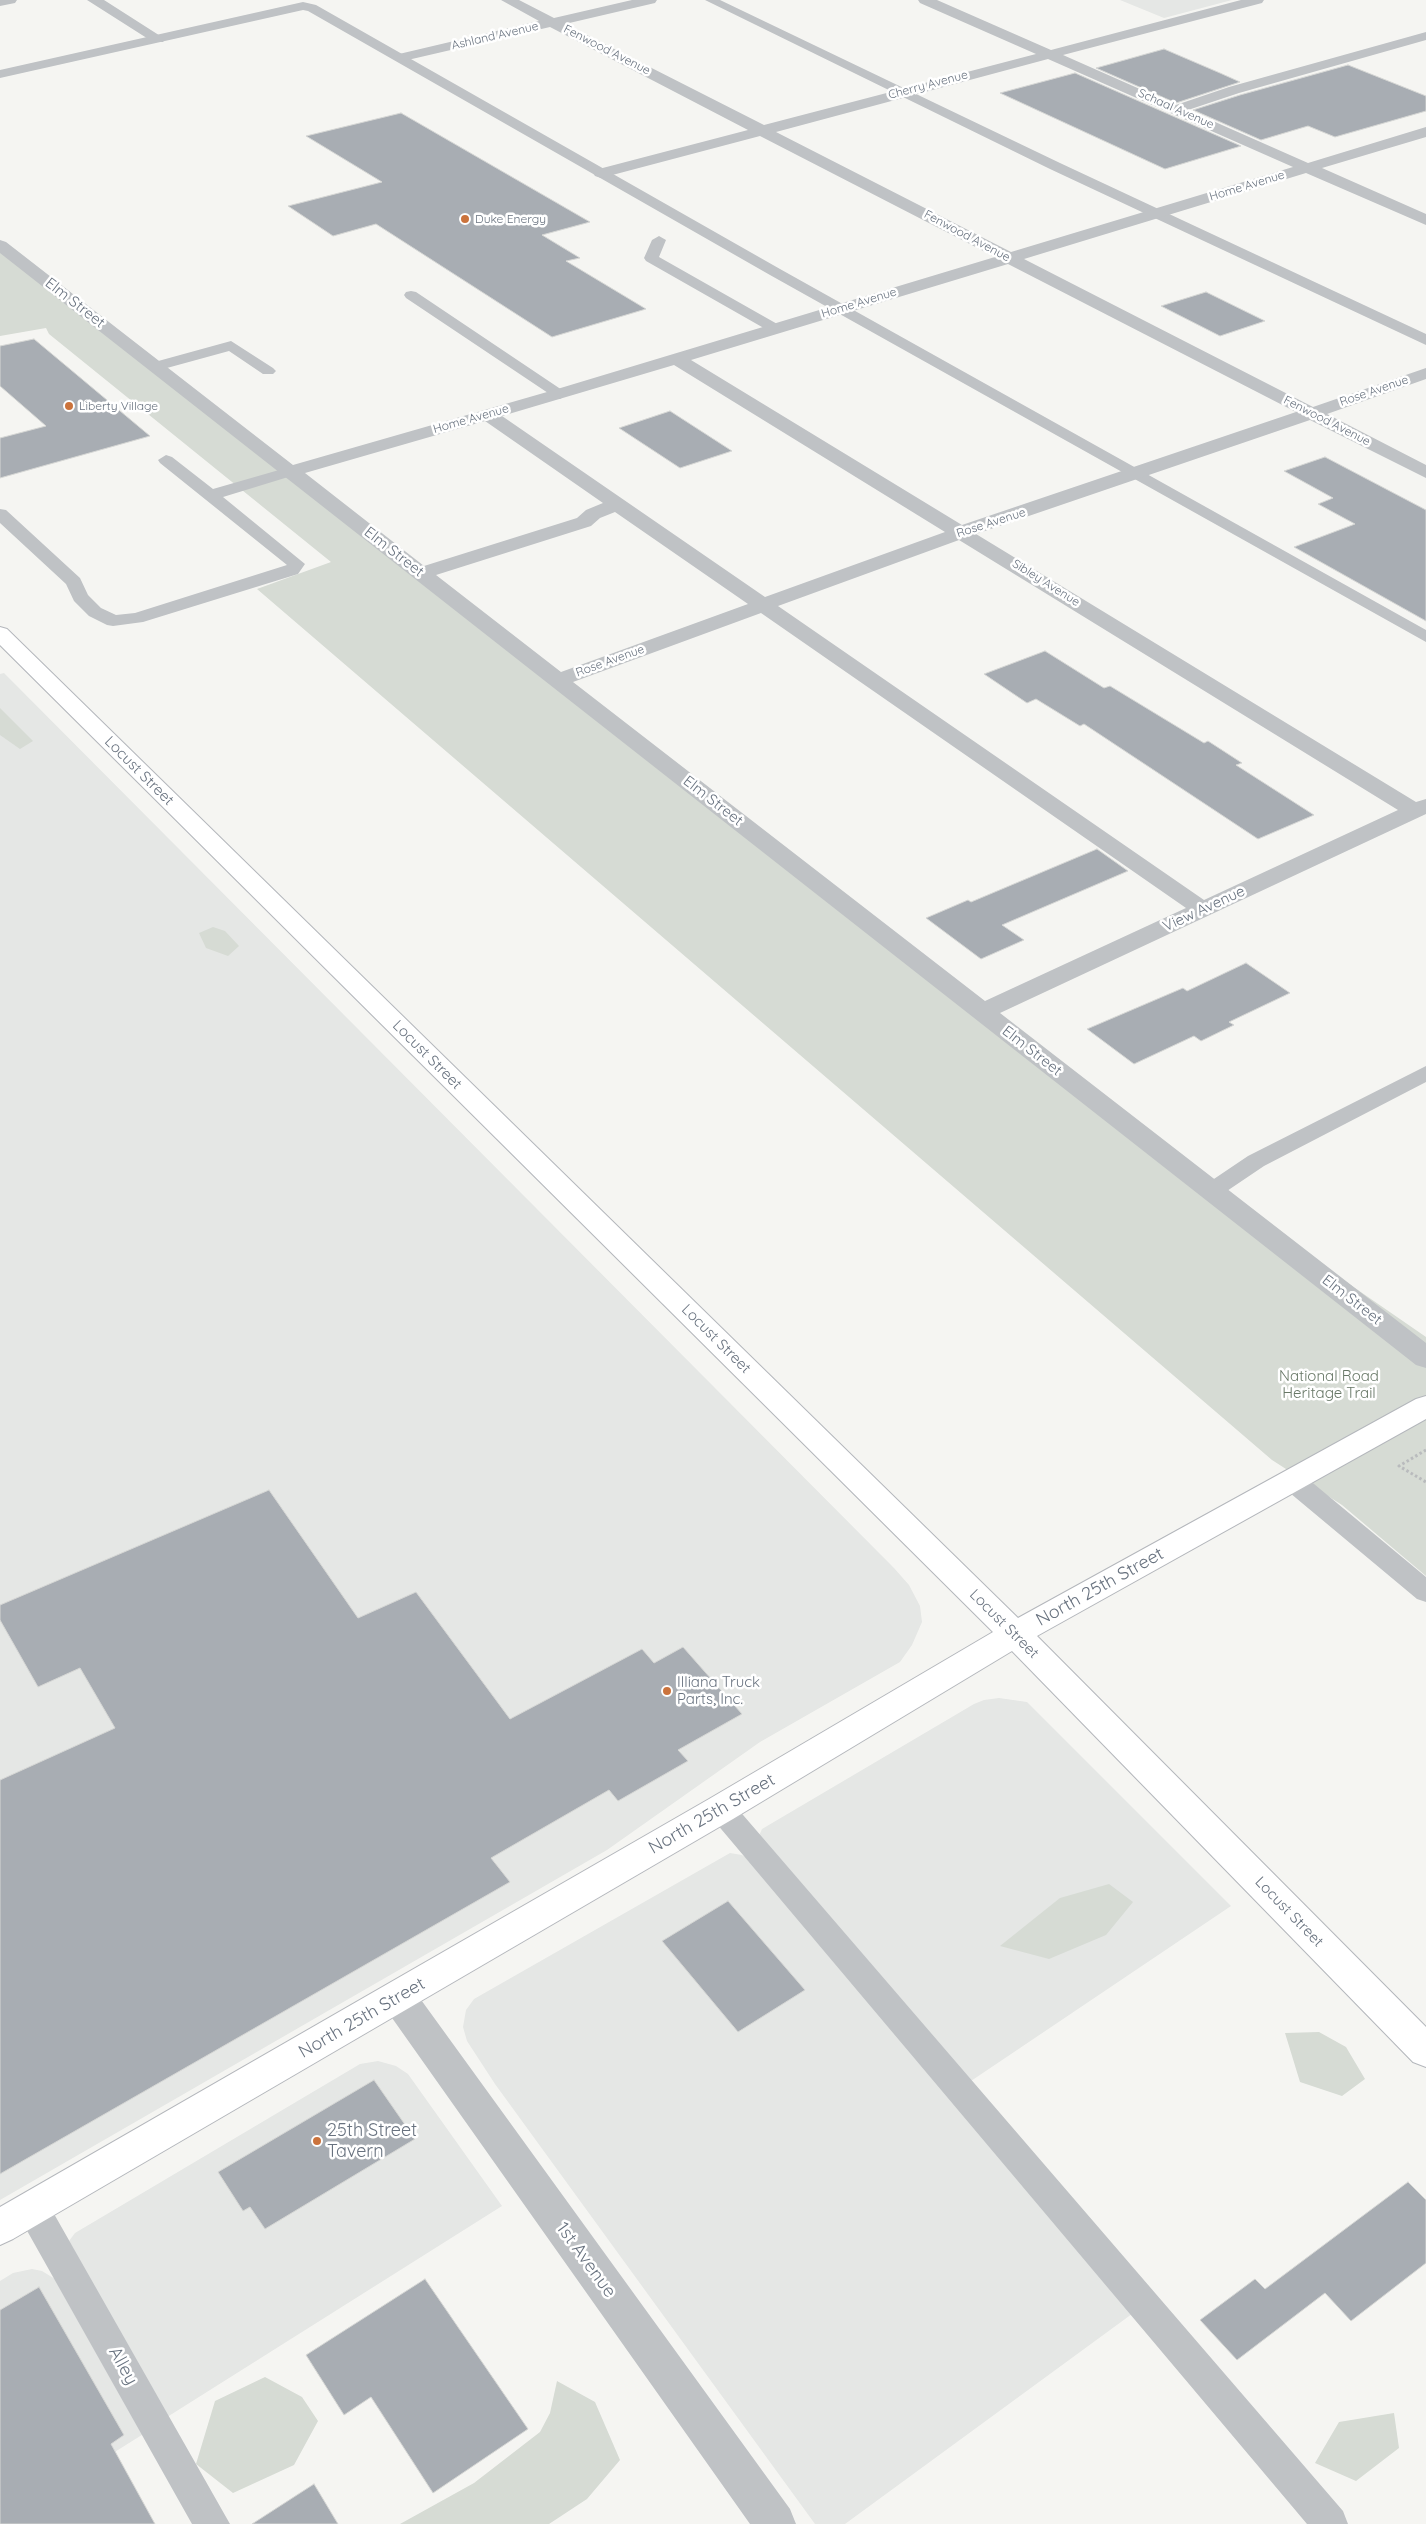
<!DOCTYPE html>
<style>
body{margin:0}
canvas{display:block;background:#f5f5f2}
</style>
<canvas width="1426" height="2524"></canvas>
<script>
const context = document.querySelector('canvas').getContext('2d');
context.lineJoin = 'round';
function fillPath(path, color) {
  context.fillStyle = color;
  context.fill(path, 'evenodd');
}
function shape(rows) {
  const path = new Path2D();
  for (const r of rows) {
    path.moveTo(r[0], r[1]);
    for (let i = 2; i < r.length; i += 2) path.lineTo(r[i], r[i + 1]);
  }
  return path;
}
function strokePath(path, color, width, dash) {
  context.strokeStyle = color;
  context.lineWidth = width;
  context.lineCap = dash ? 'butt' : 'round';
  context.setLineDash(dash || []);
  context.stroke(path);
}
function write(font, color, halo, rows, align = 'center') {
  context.font = font + ' Quicksand,sans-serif';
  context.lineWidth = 5;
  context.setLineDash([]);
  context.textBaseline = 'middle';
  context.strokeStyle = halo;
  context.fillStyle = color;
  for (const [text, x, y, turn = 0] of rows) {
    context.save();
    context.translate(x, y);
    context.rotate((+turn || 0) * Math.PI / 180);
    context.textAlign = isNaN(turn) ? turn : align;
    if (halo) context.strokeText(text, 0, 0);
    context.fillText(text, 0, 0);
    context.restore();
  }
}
const built = shape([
 [1120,0,1232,0,1164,18],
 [4,673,894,1568,909,1585,920,1606,922,1622,912,1645,900,1662,760,1742,607,1850,0,2200,0,674],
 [999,1698,1027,1702,1231,1906,968,2083,758,1838,762,1829,974,1704,984,1700],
 [730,1853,742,1855,752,1862,1136,2311,845,2524,815,2524,495,2084,467,2041,463,2027,466,2010,474,1999],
 [378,2061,396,2066,408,2074,502,2206,164,2419,69,2241,75,2233,360,2064],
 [32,2269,42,2271,55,2279,145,2433,0,2524,0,2281,13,2273]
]);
const green = shape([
 [0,245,1213,1190,1426,1337,1426,1576,1342,1505,1272,1460,257,589,331,562,49,334,46,328,0,336],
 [0,708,33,741,20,749,0,735],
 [213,927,225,931,239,946,228,956,206,948,199,933],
 [1109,1884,1133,1902,1106,1935,1049,1959,1000,1946,1060,1898],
 [1319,2032,1346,2047,1365,2079,1342,2096,1300,2082,1285,2033],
 [265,2377,302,2397,318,2421,294,2465,233,2493,196,2464,215,2401],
 [557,2381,595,2402,620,2460,587,2499,549,2524,400,2524,474,2483,540,2432,550,2413],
 [1394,2413,1399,2448,1356,2481,1315,2463,1339,2422]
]);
const building = shape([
 [1164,49,1220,73,1240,82,1176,103,1096,68,1164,49],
 [1348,65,1426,96,1426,111,1335,137,1308,126,1261,140,1193,110,1240,95,1348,65],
 [1075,73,1241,146,1165,169,1000,93,1075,73],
 [401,113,590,222,542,235,580,258,566,261,646,309,552,337,376,224,333,236,288,206,382,182,306,136,401,113],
 [1206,292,1265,321,1220,336,1161,306,1206,292],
 [34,339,150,436,0,478,0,438,46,426,0,386,0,346,34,339],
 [670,411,732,451,680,468,619,428,670,411],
 [1325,457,1426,510,1426,621,1294,547,1355,524,1318,504,1333,498,1284,471,1325,457],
 [1045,651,1104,688,1110,686,1204,743,1208,741,1242,763,1236,765,1314,815,1258,839,1084,724,1080,726,1036,699,1027,703,984,674,1045,651],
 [1097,849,1128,871,1002,925,1024,940,981,959,926,918,968,900,971,902,1097,849],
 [1246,963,1290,993,1229,1022,1234,1025,1201,1041,1194,1036,1134,1064,1087,1029,1183,988,1187,991,1246,963],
 [269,1490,358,1618,416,1592,510,1719,642,1649,654,1663,683,1647,742,1714,678,1750,688,1761,618,1801,609,1790,491,1858,510,1882,0,2174,0,1780,115,1728,80,1668,38,1687,0,1620,0,1605,269,1490],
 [728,1901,805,1990,738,2032,662,1941,728,1901],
 [374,2080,415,2139,265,2229,250,2207,243,2211,218,2172,374,2080],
 [1408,2182,1426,2200,1426,2263,1351,2321,1325,2293,1237,2360,1200,2320,1255,2279,1265,2289,1408,2182],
 [425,2279,528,2429,433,2493,371,2397,344,2415,306,2355,425,2279],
 [39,2287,124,2435,111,2444,155,2524,0,2524,0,2310,39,2287],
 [314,2484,338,2524,252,2524,314,2484]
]);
const path = shape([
 [1426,1450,1399,1466,1426,1482]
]);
const lane = shape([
 [705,0,720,0,1060,163,1426,334,1426,345,1050,169,705,0],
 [303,2,316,5,780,269,1426,630,1426,642,770,275,308,11,303,10,0,78,0,70,303,2],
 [659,236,666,240,659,257,779,325,781,328,779,331,769,331,646,261,644,258,652,240,659,236],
 [411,291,416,292,568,394,560,399,554,397,406,298,404,295,406,292,411,291],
 [231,341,273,368,276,371,273,374,263,374,229,351,156,371,148,366,151,363,231,341],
 [166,455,172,457,213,489,286,468,298,468,300,471,298,474,223,497,305,564,298,574,143,622,113,626,107,625,89,616,74,601,66,584,0,523,0,509,6,510,80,578,88,595,101,608,116,615,135,613,287,565,160,463,158,460,166,455],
 [1426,1066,1426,1082,1264,1166,1221,1195,1213,1197,1205,1195,1201,1190,1205,1185,1248,1156,1426,1066],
 [1293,1472,1302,1474,1426,1577,1426,1602,1417,1599,1284,1488,1280,1481,1284,1474,1293,1472],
 [721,1797,731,1801,1343,2511,1348,2524,1307,2524,711,1817,707,1809,711,1801,721,1797],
 [33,2194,45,2198,230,2524,192,2524,21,2220,17,2209,21,2198,33,2194]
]);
const street = shape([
 [0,0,17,0,15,3,0,6,0,0],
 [87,0,104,0,165,39,163,42,153,42,87,0],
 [501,0,519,0,554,18,632,0,657,0,655,3,565,24,764,125,1036,54,920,3,918,0,937,0,1051,50,1241,0,1264,0,1262,3,1063,55,1176,105,1229,87,1426,32,1426,40,1239,93,1188,110,1308,163,1426,127,1426,137,1322,168,1426,214,1426,225,1306,173,1024,259,1313,407,1426,368,1426,379,1327,414,1426,465,1426,478,1310,420,976,534,1416,802,1426,799,1426,814,1000,1013,1426,1343,1426,1368,1416,1365,0,253,0,240,6,242,293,465,554,390,995,257,760,136,601,178,595,176,593,173,595,170,748,130,550,27,399,62,392,58,399,54,539,21,501,0],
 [1048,59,1293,167,1011,252,776,132,1048,59],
 [1008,264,1296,412,962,525,691,360,1008,264],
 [674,365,945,532,765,597,502,416,674,365],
 [485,421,603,503,586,510,577,518,424,566,305,473,485,421],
 [615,512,748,604,561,672,436,575,591,526,600,518,615,512],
 [959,540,1398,810,1204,900,778,606,959,540],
 [761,613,1186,908,985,1001,573,682,761,613],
 [398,1982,411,1986,790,2509,796,2524,750,2524,385,2008,380,1997,385,1986,398,1982]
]);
const secondary = shape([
 [0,627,7,629,1018,1618,1416,1399,1426,1396,1426,1419,1037,1636,1426,2027,1426,2067,1413,2062,1012,1651,733,1819,13,2239,0,2245,0,2207,709,1799,993,1632,0,645,0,627]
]);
const markers = [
 [465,219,5,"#cb733c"],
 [69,406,5,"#cb733c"],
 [667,1691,5,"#cb733c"],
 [317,2141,5,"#cb733c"]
];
const farStreetnames = [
 ["Ashland Avenue",495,36,-13],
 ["Fenwood Avenue",607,50,27],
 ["Cherry Avenue",928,85,-15],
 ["Schaal Avenue",1176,109,24],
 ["Home Avenue",1247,186,-17],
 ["Fenwood Avenue",967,236,28],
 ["Home Avenue",859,303,-17],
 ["Rose Avenue",1374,391,-19],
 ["Home Avenue",471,419,-16],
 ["Fenwood Avenue",1327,421,27],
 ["Rose Avenue",991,523,-18],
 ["Sibley Avenue",1046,583,32],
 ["Rose Avenue",610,661,-20]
];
const farPoinames = [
 ["Duke Energy",475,219],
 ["Liberty Village",79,406]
];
const streetNames = [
 ["Elm Street",75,303,38],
 ["Elm Street",394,552,38],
 ["Locust Street",139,771,45],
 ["Elm Street",713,801,38],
 ["View Avenue",1204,909,-25],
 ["Elm Street",1032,1051,38],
 ["Locust Street",427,1055,45],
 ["Elm Street",1352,1300,38],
 ["Locust Street",716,1339,45],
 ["Locust Street",1004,1624,45],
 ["Locust Street",1289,1912,46]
];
const parkNames = [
 ["National Road",1329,1376],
 ["Heritage Trail",1329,1393]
];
const poiNames = [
 ["Illiana Truck",677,1682],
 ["Parts, Inc.",677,1699]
];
const nearStreetnames = [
 ["North 25th Street",1100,1587,-29],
 ["North 25th Street",712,1814,-30],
 ["North 25th Street",362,2018,-30],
 ["1st Avenue",586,2260,54],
 ["Alley",123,2366,61]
];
const nearPoinames = [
 ["25th Street",327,2131],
 ["Tavern",327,2152]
];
fillPath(built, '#e5e7e5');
fillPath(green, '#d6dbd4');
fillPath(building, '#a8adb3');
strokePath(building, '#d6d7d5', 1);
strokePath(secondary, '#b4b7bc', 2);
strokePath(path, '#b9bbbd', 3, [2.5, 2.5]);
fillPath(lane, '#bfc2c5');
fillPath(street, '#bfc2c5');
fillPath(secondary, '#fff');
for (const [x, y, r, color] of markers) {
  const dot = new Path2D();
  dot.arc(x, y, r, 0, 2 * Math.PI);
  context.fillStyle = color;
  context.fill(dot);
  strokePath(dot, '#fff', 2);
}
write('12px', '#68727f', '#fff', farStreetnames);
write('12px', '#68727f', '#fff', farPoinames, 'left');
write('15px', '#68727f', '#fff', streetNames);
write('15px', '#677766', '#fff', parkNames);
write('15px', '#68727f', '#fff', poiNames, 'left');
write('18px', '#68727f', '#fff', nearStreetnames);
write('18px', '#68727f', '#fff', nearPoinames, 'left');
</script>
